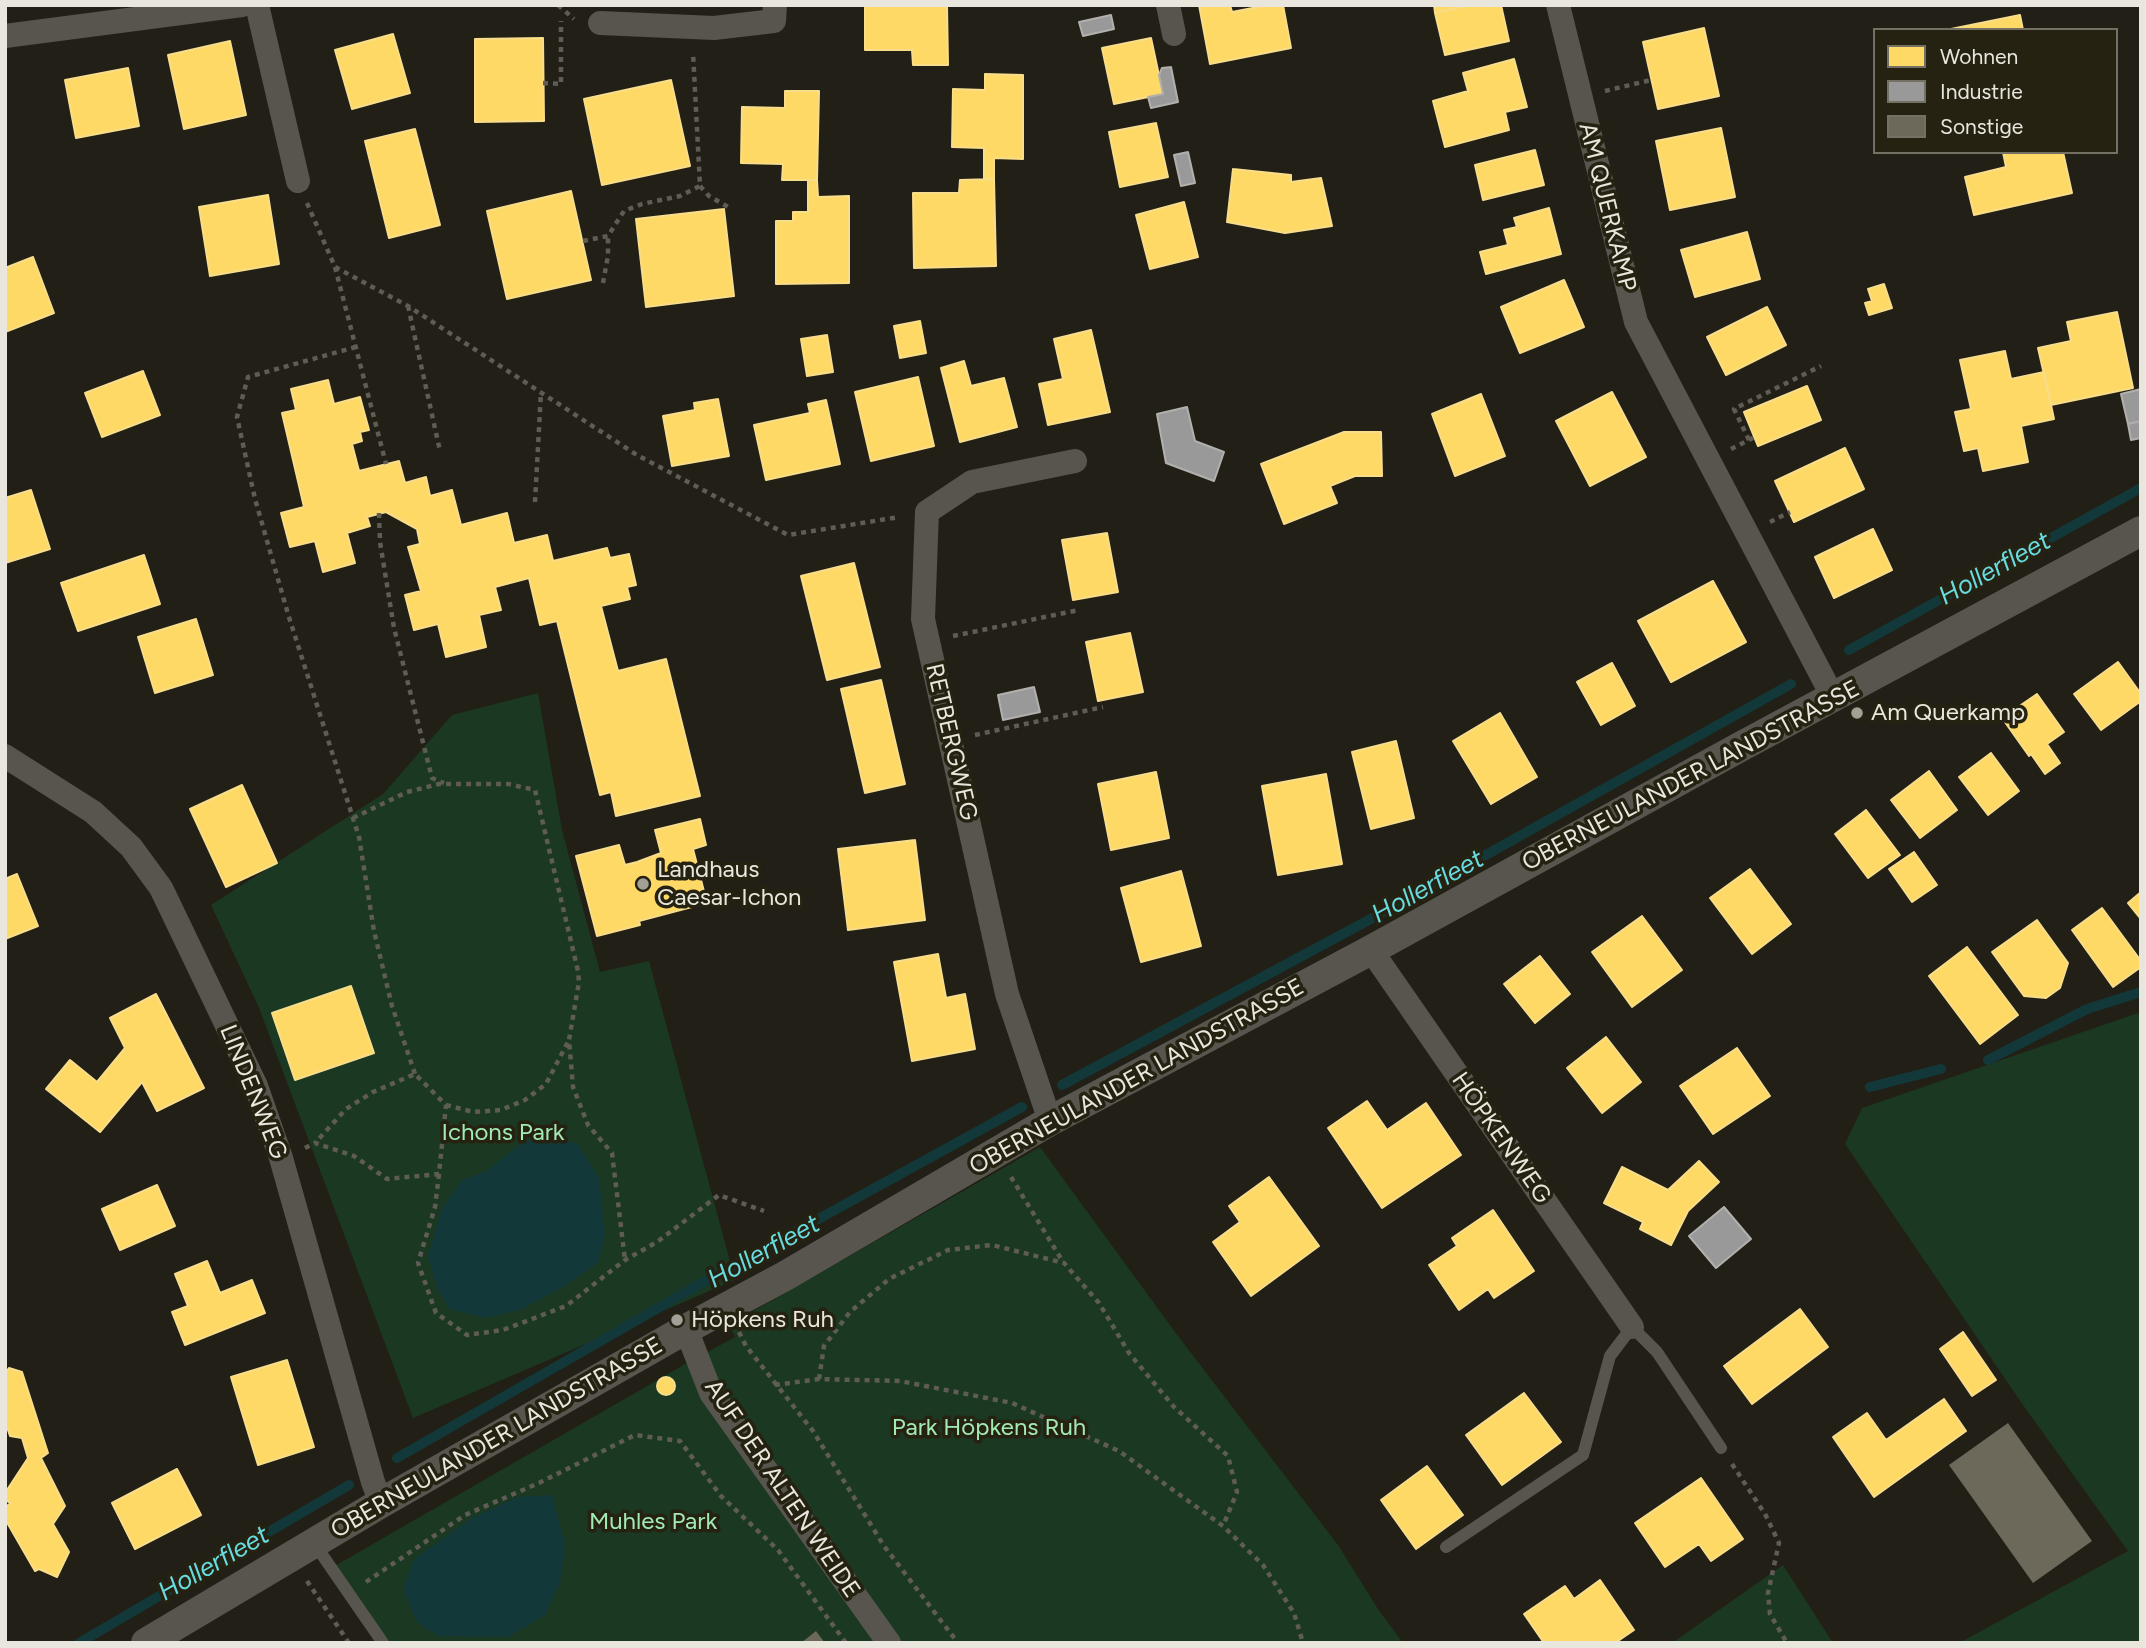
<!DOCTYPE html>
<meta charset="utf-8">
<style>
body{margin:0}
#map{position:relative;width:2146px;height:1648px;overflow:hidden;background:#221f16;font-family:Figtree,sans-serif}
canvas{display:block}
.frame{position:absolute;inset:0;border:7px solid #e9e6dd;pointer-events:none}
.legend{position:absolute;left:1873px;top:28px;width:245px;height:126px;box-sizing:border-box;background:#262212;border:2px solid #747063;margin:0;padding:9px 12px;list-style:none;font-size:21px;color:#e9e6dd}
.legend li{display:flex;align-items:center;gap:14px;height:35px}
.legend b{width:35px;border:2px solid #747063}
</style>
<div id="map">
<canvas width="2146" height="1648"></canvas>
<div class="frame"></div>
<ul class="legend">
<li><b style="height:19px;background:#ffd966"></b>Wohnen</li>
<li><b style="height:19px;background:#999"></b>Industrie</li>
<li><b style="height:19px;background:#6d695a"></b>Sonstige</li>
</ul>
</div>
<script>
const context = document.querySelector('canvas').getContext('2d');
context.lineJoin = 'round';
function fillPath(path, color) {
  context.fillStyle = color;
  context.fill(path, 'evenodd');
}
function shape(rows) {
  const path = new Path2D();
  for (const r of rows) {
    if (r.length === 3) {
      path.moveTo(r[0] + r[2], r[1]);
      path.arc(r[0], r[1], r[2], 0, 2 * Math.PI);
      continue;
    }
    path.moveTo(r[0], r[1]);
    for (let i = 2; i < r.length; i += 2) path.lineTo(r[i], r[i + 1]);
  }
  return path;
}
function strokePath(path, color, width, dash) {
  context.strokeStyle = color;
  context.lineWidth = width;
  context.lineCap = dash ? 'butt' : 'round';
  context.setLineDash(dash || []);
  context.stroke(path);
}
function write(font, color, halo, rows, align = 'center') {
  context.font = font + ' Figtree,sans-serif';
  context.lineWidth = 7;
  context.setLineDash([]);
  context.textBaseline = 'middle';
  context.strokeStyle = halo;
  context.fillStyle = color;
  for (const [text, x, y, turn = 0] of rows) {
    context.save();
    context.translate(x, y);
    context.rotate((+turn || 0) * Math.PI / 180);
    context.textAlign = isNaN(turn) ? turn : align;
    if (halo) context.strokeText(text, 0, 0);
    context.fillText(text, 0, 0);
    context.restore();
  }
}
const green = shape([
 [538,693,562,830,600,972,649,961,735,1280,413,1418,259,1008,211,905,383,794,452,715],
 [2141,1012,2141,1643,1959,1643,2128,1551,2023,1405,1845,1144,1862,1108],
 [1040,1147,1175,1332,1338,1545,1378,1609,1403,1643,376,1643,326,1571,687,1363,735,1337,729,1325],
 [1783,1565,1833,1643,1672,1643]
]);
const water = shape([
 [540,1136,577,1143,599,1178,605,1234,598,1263,563,1287,520,1310,485,1318,450,1309,437,1289,428,1256,442,1208,462,1180,486,1171,518,1146],
 [552,1495,565,1544,560,1583,545,1615,508,1637,438,1636,417,1622,403,1589,413,1560,472,1518,518,1497]
]);
const homes = shape([
 [865,5,947,5,948,65,913,65,912,50,865,50,865,5],
 [1199,5,1230,5,1232,12,1268,5,1283,5,1291,48,1210,64,1199,5],
 [1434,5,1469,5,1435,13,1434,5],
 [1469,5,1501,5,1509,41,1445,55,1435,13,1469,5],
 [2020,15,2023,30,1946,30,2020,15],
 [1704,28,1719,96,1658,109,1643,42,1704,28],
 [393,34,410,93,352,109,335,50,393,34],
 [543,38,544,121,475,122,475,39,543,38],
 [1151,38,1163,94,1114,104,1102,48,1151,38],
 [230,41,246,115,184,129,168,55,230,41],
 [1514,59,1527,107,1505,112,1509,130,1445,147,1433,101,1468,91,1463,73,1514,59],
 [128,68,139,126,76,138,65,80,128,68],
 [985,74,1023,75,1023,159,994,158,994,179,984,179,984,148,952,147,953,89,985,90,985,74],
 [671,80,690,166,602,185,584,99,671,80],
 [785,91,819,91,817,180,782,180,783,164,741,163,742,107,785,108,785,91],
 [1156,123,1168,177,1120,187,1109,132,1156,123],
 [1721,128,1735,197,1670,210,1656,141,1721,128],
 [415,129,440,225,389,238,365,141,415,129],
 [1535,150,1544,185,1483,200,1475,165,1535,150],
 [2003,152,2063,152,2072,193,1974,215,1965,177,2006,167,2003,152],
 [1233,169,1291,175,1291,182,1321,178,1332,226,1285,233,1227,222,1233,169],
 [994,179,996,266,914,268,913,193,959,193,960,180,994,179],
 [808,180,817,180,818,197,849,196,849,283,776,284,776,221,793,221,793,212,808,212,808,180],
 [571,191,591,280,507,299,487,211,571,191],
 [268,195,279,264,210,276,199,207,268,195],
 [1184,202,1198,257,1150,269,1136,215,1184,202],
 [1549,208,1561,254,1486,274,1480,252,1508,245,1504,230,1517,227,1514,218,1549,208],
 [724,209,734,296,646,307,636,219,724,209],
 [1747,232,1760,279,1695,297,1681,250,1747,232],
 [33,257,54,313,5,332,5,268,33,257],
 [1564,280,1584,327,1520,353,1501,307,1564,280],
 [1884,284,1892,308,1869,315,1865,303,1872,301,1868,289,1884,284],
 [1767,307,1786,345,1726,375,1707,337,1767,307],
 [2117,312,2133,388,2051,405,2038,348,2071,341,2067,322,2117,312],
 [920,321,926,353,900,358,894,326,920,321],
 [1091,330,1110,412,1048,425,1039,384,1063,379,1054,339,1091,330],
 [827,335,833,372,807,376,801,339,827,335],
 [2005,351,2011,379,2044,372,2054,419,2021,426,2028,462,1983,471,1978,448,1964,451,1955,412,1971,409,1960,360,2005,351],
 [964,361,971,386,1004,378,1017,427,960,442,941,368,964,361],
 [143,371,160,415,102,437,85,393,143,371],
 [918,377,934,446,871,461,855,392,918,377],
 [328,380,334,404,360,397,369,430,360,432,362,441,352,444,359,471,399,461,405,483,426,477,430,496,452,490,461,525,507,513,514,543,547,535,553,561,607,548,610,558,629,554,636,585,627,587,630,599,601,606,618,671,666,659,700,796,616,816,611,792,600,795,557,621,540,625,529,578,495,587,501,610,479,615,486,647,446,657,438,624,414,630,405,595,421,591,408,547,420,544,417,529,386,512,367,517,370,526,347,533,355,563,323,572,315,541,290,547,281,513,304,507,282,413,296,410,291,389,328,380],
 [1807,386,1821,420,1758,446,1744,412,1807,386],
 [1612,392,1646,457,1590,486,1556,421,1612,392],
 [1481,394,1505,456,1455,476,1432,414,1481,394],
 [718,399,729,456,672,466,663,416,695,410,694,403,718,399],
 [826,400,840,464,766,480,754,425,810,413,808,404,826,400],
 [1344,432,1381,432,1382,476,1355,476,1330,486,1337,503,1284,524,1261,464,1344,432],
 [1845,448,1864,489,1794,522,1775,481,1845,448],
 [31,490,50,549,5,563,5,498,31,490],
 [1873,529,1892,570,1834,598,1815,557,1873,529],
 [1107,533,1118,592,1073,600,1062,540,1107,533],
 [144,555,160,604,78,631,61,583,144,555],
 [854,563,880,667,827,680,801,576,854,563],
 [1713,581,1746,642,1671,682,1638,621,1713,581],
 [196,619,213,675,155,693,138,637,196,619],
 [1130,633,1143,692,1098,701,1086,642,1130,633],
 [2118,662,2141,694,2141,701,2101,730,2074,694,2118,662],
 [1612,663,1635,706,1601,725,1577,682,1612,663],
 [881,680,905,784,865,793,841,689,881,680],
 [2037,694,2064,732,2047,744,2060,763,2045,774,2031,754,2029,756,2002,718,2037,694],
 [1500,713,1537,777,1491,804,1453,741,1500,713],
 [1396,741,1414,818,1371,829,1352,752,1396,741],
 [1991,753,2019,791,1988,815,1959,777,1991,753],
 [1929,771,1957,810,1920,838,1891,800,1929,771],
 [1156,772,1169,838,1111,850,1098,784,1156,772],
 [1326,774,1342,864,1278,875,1262,786,1326,774],
 [242,785,277,863,226,887,190,809,242,785],
 [1866,810,1900,855,1868,878,1835,834,1866,810],
 [700,819,706,845,693,849,707,903,639,921,640,925,597,936,576,856,619,845,625,865,637,862,661,853,655,830,700,819],
 [915,840,925,920,848,930,838,849,915,840],
 [1914,852,1937,885,1912,902,1889,869,1914,852],
 [1750,869,1791,924,1752,954,1710,898,1750,869],
 [1181,871,1201,946,1141,962,1121,888,1181,871],
 [17,874,38,926,5,939,5,879,17,874],
 [2141,892,2141,919,2128,903,2141,892],
 [2102,908,2141,961,2141,967,2113,987,2072,930,2102,908],
 [1642,916,1682,970,1632,1007,1592,952,1642,916],
 [2037,920,2068,963,2060,988,2046,998,2024,996,1992,952,2037,920],
 [1967,947,2018,1015,1980,1044,1929,976,1967,947],
 [938,954,946,998,965,994,975,1049,912,1061,894,962,938,954],
 [1540,956,1570,994,1535,1023,1504,984,1540,956],
 [351,986,374,1053,295,1080,272,1013,351,986],
 [156,994,204,1088,157,1111,142,1082,100,1132,46,1089,70,1060,97,1082,125,1048,110,1018,156,994],
 [1606,1037,1641,1082,1602,1113,1567,1068,1606,1037],
 [1737,1048,1770,1096,1713,1134,1680,1086,1737,1048],
 [1367,1101,1387,1130,1426,1103,1461,1155,1382,1208,1328,1128,1367,1101],
 [1699,1161,1719,1182,1688,1211,1671,1245,1640,1229,1643,1222,1604,1203,1622,1167,1668,1190,1699,1161],
 [1269,1177,1319,1246,1251,1296,1213,1242,1240,1222,1229,1206,1269,1177],
 [157,1185,175,1226,120,1250,102,1209,157,1185],
 [1493,1210,1534,1271,1494,1298,1488,1289,1459,1310,1429,1265,1457,1246,1452,1238,1493,1210],
 [207,1261,220,1293,252,1280,265,1313,185,1345,172,1312,188,1306,175,1274,207,1261],
 [1800,1309,1828,1347,1752,1404,1724,1366,1800,1309],
 [1963,1332,1996,1380,1972,1396,1940,1349,1963,1332],
 [287,1360,314,1447,258,1465,231,1377,287,1360],
 [9,1368,22,1372,48,1453,41,1458,65,1506,53,1524,69,1552,57,1577,39,1569,35,1571,5,1519,5,1507,11,1503,5,1500,5,1493,28,1458,22,1438,10,1436,5,1421,5,1373,9,1368],
 [666,1386,9],
 [1524,1393,1561,1442,1502,1485,1466,1435,1524,1393],
 [1944,1399,1966,1431,1874,1497,1833,1437,1867,1413,1886,1440,1944,1399],
 [1427,1466,1463,1515,1416,1549,1381,1500,1427,1466],
 [177,1469,201,1515,135,1549,112,1503,177,1469],
 [1701,1478,1743,1539,1711,1561,1699,1544,1665,1567,1635,1523,1701,1478],
 [1600,1580,1634,1630,1615,1643,1544,1643,1524,1614,1565,1586,1574,1599,1600,1580]
]);
const industry = shape([
 [1111,15,1114,29,1083,36,1079,22,1111,15],
 [1171,67,1178,102,1151,108,1148,97,1163,94,1159,75,1162,68,1171,67],
 [1188,152,1195,183,1181,186,1174,155,1188,152],
 [2141,389,2141,421,2128,424,2121,394,2141,389],
 [1187,407,1195,441,1224,452,1214,481,1166,463,1157,414,1187,407],
 [2141,421,2141,438,2131,440,2128,424,2141,421],
 [1034,687,1040,712,1003,720,998,695,1034,687],
 [1724,1207,1751,1239,1716,1268,1689,1236,1724,1207]
]);
const stream = shape([
 [1849,650,2141,488],
 [1988,1060,2087,1009,2141,992],
 [1062,1085,1393,907,1791,684],
 [1870,1087,1941,1069],
 [397,1458,693,1288,1022,1107],
 [79,1643,349,1485]
]);
const building = shape([
 [2008,1423,2092,1541,2033,1583,1949,1465],
 [816,1631,825,1643,801,1643]
]);
const path = shape([
 [558,5,574,19],
 [543,83,561,84,561,21],
 [1605,91,1651,80],
 [700,186,709,196,730,208],
 [307,203,335,267,408,306,637,455,788,535,899,517],
 [583,241,608,236,624,211,642,204,680,196,700,186,693,52],
 [335,267,386,464],
 [603,283,608,256,608,236],
 [408,306,440,451],
 [356,347,248,377,237,417,255,499,288,614,359,837,374,931,392,1006,415,1074],
 [1749,440,1734,409,1821,366],
 [1731,449,1755,437],
 [535,502,541,392],
 [379,513,380,542,394,628,432,778,444,783],
 [1770,522,1790,512],
 [953,636,1079,610],
 [975,735,1103,707],
 [353,818,407,792,439,784,508,784,535,790,578,971,579,982,569,1040,573,1087,588,1125,612,1153,625,1260],
 [446,1105,473,1112,501,1110,525,1100,546,1084,569,1040],
 [305,1148,315,1143,354,1156,387,1179,439,1174,446,1105,415,1074,373,1092,346,1109,315,1143],
 [439,1174,435,1207,418,1263,436,1313,467,1335,503,1330,566,1306,625,1260,657,1242,719,1195,764,1211],
 [1011,1177,1063,1262],
 [739,1332,746,1346,813,1431,884,1546,958,1643],
 [819,1379,824,1346,850,1312,889,1279,948,1250,992,1245,1064,1263,1099,1303,1129,1353,1174,1407,1228,1456,1237,1492,1223,1526],
 [775,1385,819,1379,900,1381,1012,1403,1119,1451,1223,1526,1263,1565,1294,1613,1303,1643],
 [1732,1464,1765,1514,1779,1543,1768,1593,1770,1614,1787,1643],
 [307,1581,349,1643],
 [366,1582,465,1515,539,1483,635,1435,680,1441,721,1496,778,1550,846,1643]
]);
const service = shape([
 [314,1543,383,1643],
 [1446,1547,1583,1455,1610,1356,1632,1327,1657,1352,1721,1448]
]);
const minor = shape([
 [257,5,298,181],
 [1168,5,1174,34],
 [1558,5,1636,322,1834,699],
 [600,23,714,28,774,21,775,5],
 [5,36,242,5],
 [5,756,93,812,131,847,161,888,256,1086,281,1158,373,1482,381,1503],
 [1371,950,1632,1327],
 [1050,1121,1007,994,923,619,927,512,972,482,1075,461],
 [686,1329,711,1393,889,1643]
]);
const tertiary = shape([
 [146,1643,381,1503,686,1329,785,1276,1050,1121,1371,950,1740,747,2141,531]
]);
const markers = [
 [1857,713,7,"#a3a097"],
 [643,884,7,"#a3a097"],
 [677,1320,7,"#a3a097"]
];
const streetNames = [
 ["AM QUERKAMP",1607,207,76],
 ["RETBERGWEG",951,742,77],
 ["OBERNEULANDER LANDSTRASSE",1691,776,-28],
 ["OBERNEULANDER LANDSTRASSE",1137,1077,-29],
 ["LINDENWEG",253,1092,68],
 ["HÖPKENWEG",1501,1138,55],
 ["OBERNEULANDER LANDSTRASSE",497,1438,-30],
 ["AUF DER ALTEN WEIDE",782,1489,56]
];
const poiNames = [
 ["Am Querkamp",1871,713],
 ["Landhaus",657,870],
 ["Caesar-Ichon",657,898],
 ["Höpkens Ruh",691,1320]
];
const parkNames = [
 ["Ichons Park",503,1133],
 ["Park Höpkens Ruh",989,1428],
 ["Muhles Park",653,1522]
];
const waterNames = [
 ["Hollerfleet",1995,569,-29],
 ["Hollerfleet",1428,887,-29],
 ["Hollerfleet",764,1252,-29],
 ["Hollerfleet",214,1564,-30]
];
fillPath(green, '#1b3822');
fillPath(water, '#133839');
fillPath(homes, '#ffd966');
strokePath(homes, '#f8dd8a', 2);
fillPath(industry, '#999');
strokePath(industry, '#b1b0ad', 2);
strokePath(stream, '#133839', 10);
fillPath(building, '#6d695a');
strokePath(path, '#5e5c55', 4.5, [5, 5]);
strokePath(service, '#57554e', 12);
strokePath(minor, '#57554e', 24);
strokePath(tertiary, '#57554e', 30);
for (const [x, y, r, color] of markers) {
  const dot = new Path2D();
  dot.arc(x, y, r, 0, 2 * Math.PI);
  context.fillStyle = color;
  context.fill(dot);
  strokePath(dot, '#262212', 2.5);
}
write('24px', '#e9e6dd', '#262212', streetNames);
write('24px', '#e9e6dd', '#262212', poiNames, 'left');
write('24px', '#a1eab4', '#262212', parkNames);
write('italic 26px', '#68dbe0', '#262212', waterNames);
</script>
